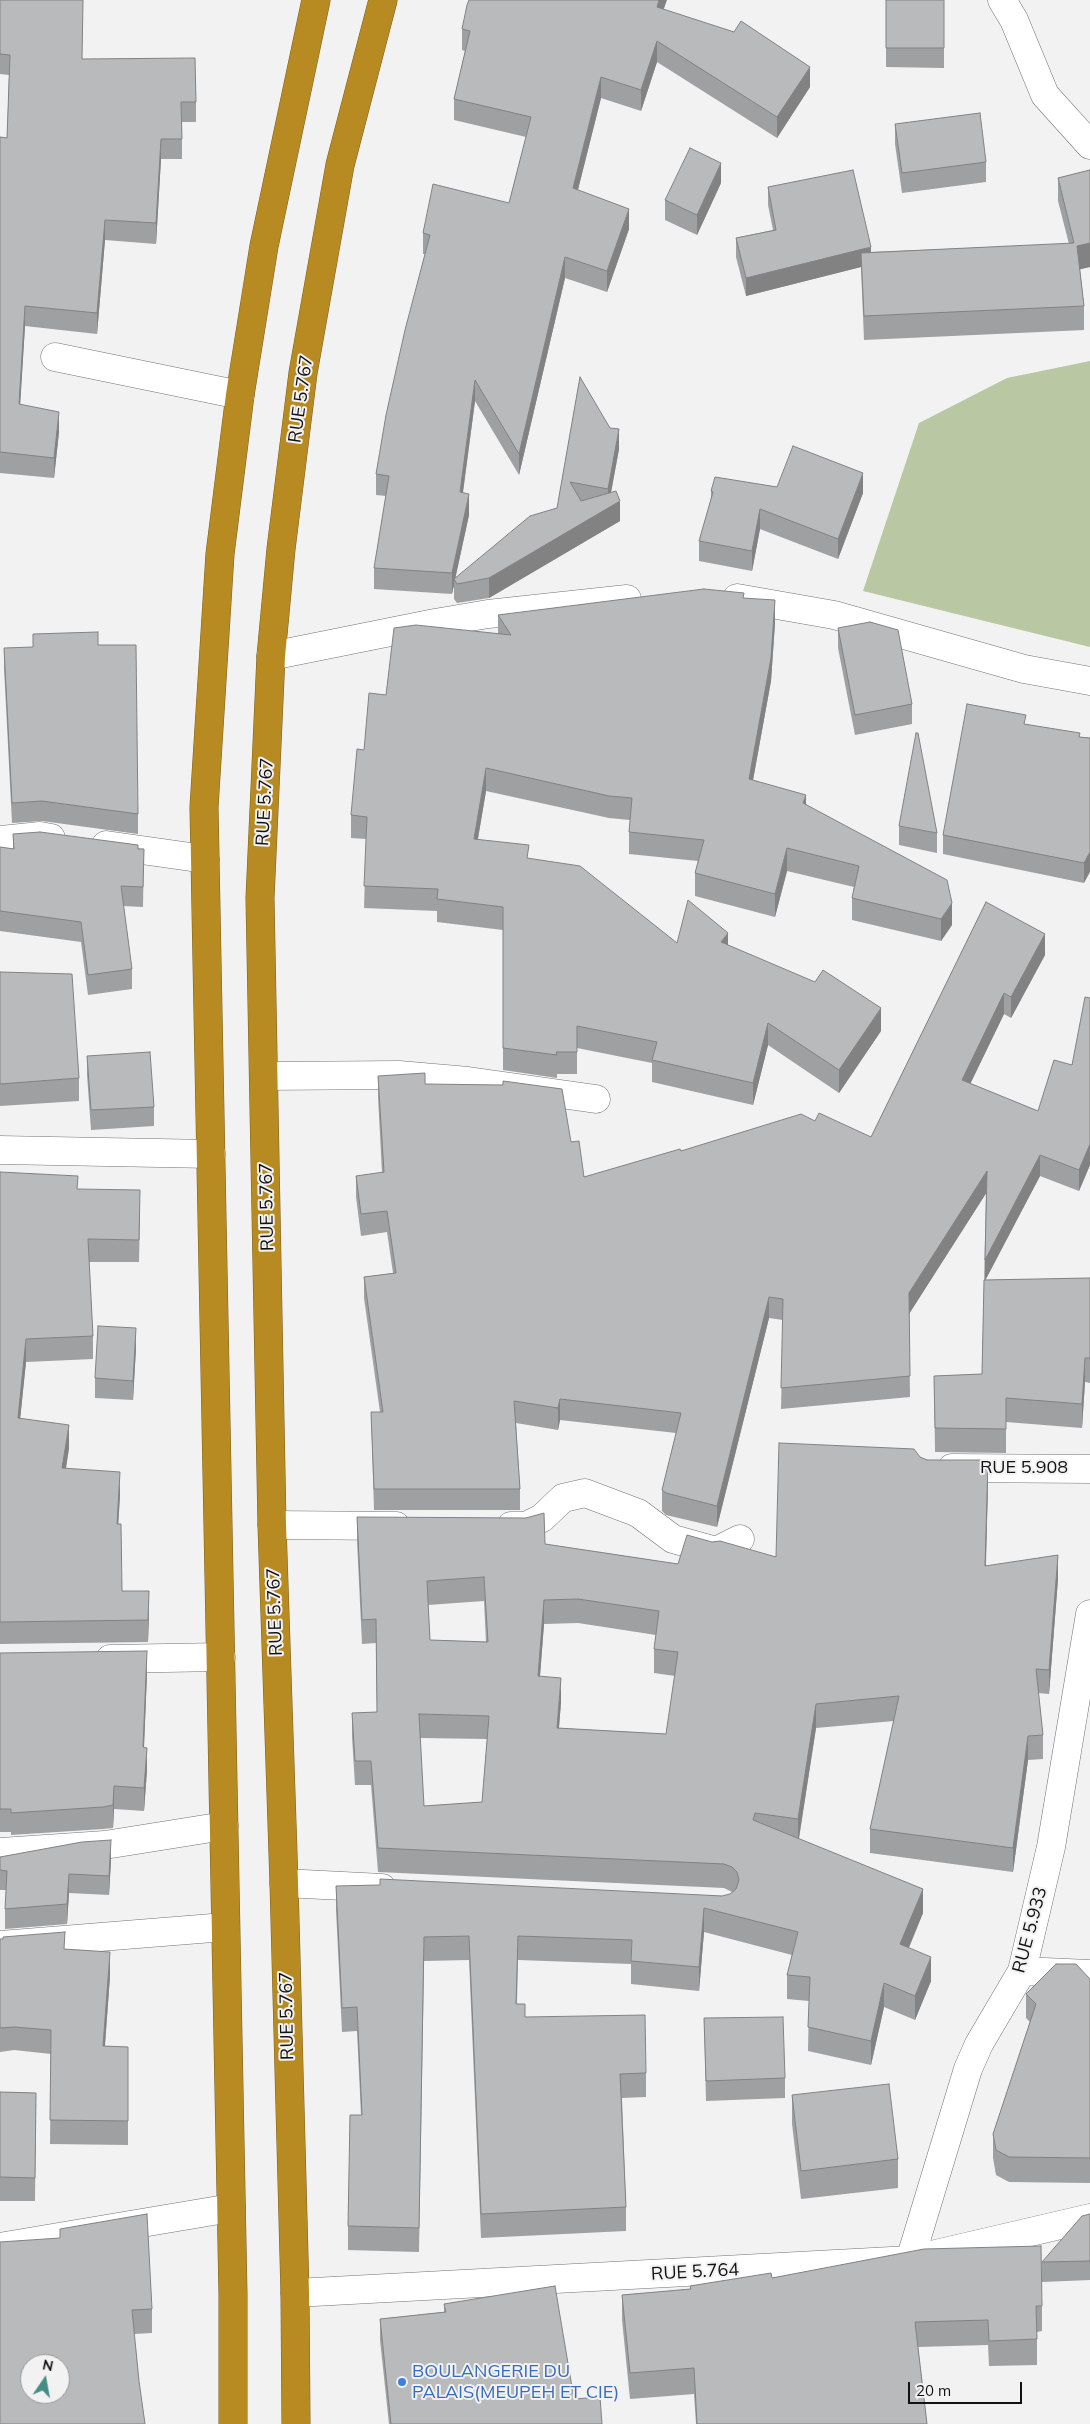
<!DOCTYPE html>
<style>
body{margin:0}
#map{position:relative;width:1090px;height:2424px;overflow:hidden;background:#f2f2f3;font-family:Mulish,sans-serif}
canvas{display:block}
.north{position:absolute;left:20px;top:2354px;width:50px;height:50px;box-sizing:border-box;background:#f2f2f3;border:1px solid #989899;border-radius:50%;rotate:12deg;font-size:14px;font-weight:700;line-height:20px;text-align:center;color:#111212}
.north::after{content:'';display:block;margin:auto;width:18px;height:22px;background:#478d85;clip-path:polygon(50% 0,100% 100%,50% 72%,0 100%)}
.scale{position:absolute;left:908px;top:2382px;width:114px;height:22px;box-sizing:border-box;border:2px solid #111212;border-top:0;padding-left:6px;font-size:15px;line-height:18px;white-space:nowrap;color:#111212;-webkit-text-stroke:4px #f2f2f3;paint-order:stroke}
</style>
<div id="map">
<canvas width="1090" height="2424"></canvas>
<div class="north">N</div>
<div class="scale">20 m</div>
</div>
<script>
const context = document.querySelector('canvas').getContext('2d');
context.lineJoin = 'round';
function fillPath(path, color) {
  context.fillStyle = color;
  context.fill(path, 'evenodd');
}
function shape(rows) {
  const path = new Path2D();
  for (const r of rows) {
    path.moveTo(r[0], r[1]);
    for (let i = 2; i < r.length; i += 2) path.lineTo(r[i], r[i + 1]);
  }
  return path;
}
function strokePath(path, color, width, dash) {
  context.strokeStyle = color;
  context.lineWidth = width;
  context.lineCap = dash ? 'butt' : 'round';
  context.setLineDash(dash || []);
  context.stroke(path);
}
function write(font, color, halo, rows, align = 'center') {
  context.font = font + ' Mulish,sans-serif';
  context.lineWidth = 4;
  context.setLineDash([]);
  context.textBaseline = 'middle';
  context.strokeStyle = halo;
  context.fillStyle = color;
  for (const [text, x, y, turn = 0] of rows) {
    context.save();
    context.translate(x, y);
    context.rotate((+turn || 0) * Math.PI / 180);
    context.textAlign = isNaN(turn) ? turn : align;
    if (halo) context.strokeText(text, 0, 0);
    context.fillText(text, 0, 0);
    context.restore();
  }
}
const forest = shape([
 [1090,361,1090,647,863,591,919,423,1007,378]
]);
const street = shape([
 [1002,0,1014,20,1045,95,1090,145],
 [55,357,240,395],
 [737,598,834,615,1024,669,1090,681],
 [271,656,435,623,488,614,627,599],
 [0,840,40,836,51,838],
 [106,845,205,859],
 [265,1076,399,1075,468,1081,596,1099],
 [0,1150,211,1154],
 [952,1468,1090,1469],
 [272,1525,396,1526],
 [511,1526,526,1526,542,1518,563,1498,585,1493,638,1513,673,1539,716,1551,740,1539],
 [110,1659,221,1657],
 [0,1852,105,1845,224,1826],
 [284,1883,382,1888],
 [0,1945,225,1927],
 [1022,1971,1090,1974],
 [0,2247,231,2208],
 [910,2260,968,2069,979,2044,1022,1971,1051,1847,1090,1614],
 [295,2293,910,2260,1090,2218]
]);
const highway = shape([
 [233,2424,233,2295,204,807,220,554,240,395,264,246,316,0],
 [296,2424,295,2293,284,1883,272,1525,260,898,271,656,281,549,303,373,340,165,383,0]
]);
const wall = shape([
 [0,0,83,59,196,102,196,122,182,122,182,159,161,159,156,244,105,240,97,334,25,326,20,404,59,432,54,478,0,473,0,137,7,138,9,75,0,74],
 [886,0,944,0,944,68,886,67],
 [663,9,810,87,777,138,657,62,641,111,601,98,578,190,629,229,607,292,565,278,519,475,475,401,463,493,469,515,455,578,557,508,580,377,619,449,611,493,620,521,489,598,457,603,454,599,454,585,452,594,374,589,374,568,386,496,376,495,376,474,425,254,423,254,423,233,509,203,526,137,454,120,454,99,465,51,462,50,462,29],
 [895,124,986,162,986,182,902,193,895,144],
 [1090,170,1090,267,1080,269,1084,306,1084,330,864,340,861,267,746,296,736,257,736,238,773,230,768,205,768,187,871,252,1069,244,1058,201,1058,178],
 [721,183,697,235,665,220,665,200],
 [777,487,863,493,838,559,760,529,752,571,699,561,699,541,711,499,711,491],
 [744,598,775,623,771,681,753,780,806,804,952,925,941,941,852,920,852,898,854,887,787,871,775,917,695,896,695,873,698,861,629,854,629,832,630,820,609,818,486,791,478,839,529,859,677,943,728,945,881,1031,839,1093,768,1045,753,1105,652,1082,652,1063,577,1048,577,1074,557,1074,557,1078,503,1070,503,930,437,922,437,911,364,908,366,839,351,838,351,815,364,750,386,695,498,634,498,615],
 [838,628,912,704,912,724,855,735,838,648],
 [4,648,138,814,138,834,42,821,12,823,4,668],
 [1026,724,1080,737,1090,738,1084,883,943,854,943,835],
 [899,826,937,833,937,853,899,845],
 [13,834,144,849,143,907,123,906,132,969,132,989,88,995,81,942,0,931,0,847,13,849],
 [986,902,1045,955,1011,1018,1004,1014,970,1084,1038,1111,1072,1065,1090,998,1090,1165,1079,1191,1040,1176,985,1280,1090,1278,1090,1383,1085,1382,1082,1428,1006,1422,1006,1453,935,1452,934,1376,982,1374,986,1193,909,1314,910,1397,781,1409,783,1320,769,1318,717,1527,666,1515,662,1511,662,1490,676,1433,560,1420,558,1430,516,1423,520,1489,520,1510,374,1510,371,1412,380,1412,364,1298,364,1277,393,1273,387,1232,361,1236,356,1197,356,1176,382,1173,378,1097,378,1076,425,1084,571,1142,584,1177,681,1151,815,1121,871,1137],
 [0,972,79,1078,79,1101,0,1106],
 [87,1056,154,1107,154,1126,91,1130,87,1075],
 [0,1172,78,1189,140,1213,139,1262,89,1262,93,1336,93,1359,26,1362,20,1418,69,1448,66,1469,120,1495,118,1524,122,1591,149,1613,148,1642,0,1644],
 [136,1348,133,1400,95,1398,95,1378],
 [920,1457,988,1484,986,1566,1058,1579,1049,1694,1038,1693,1043,1735,1043,1759,1028,1760,1013,1872,870,1853,870,1829,894,1721,816,1728,799,1839,923,1913,909,1948,931,1981,915,2020,884,2007,871,2065,808,2051,809,2001,787,1999,787,1975,792,1955,704,1932,699,1991,631,1984,631,1964,518,1960,517,2004,525,2017,646,2073,646,2097,622,2098,626,2207,626,2231,481,2238,469,1960,424,1961,419,2252,348,2250,348,2226,361,2115,357,2031,342,2032,336,1910,336,1886,722,1896,730,1894,732,1892,724,1888,378,1872,371,1785,355,1785,352,1737,352,1713,377,1712,376,1643,362,1644,357,1541,357,1517,545,1544,678,1564,712,1542,776,1557],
 [484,1601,486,1642,430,1640,428,1605],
 [578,1623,656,1635,654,1649,654,1673,675,1676,666,1734,559,1728,561,1702,540,1677,544,1624],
 [420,1738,487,1739,482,1802,424,1806],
 [0,1653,147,1674,144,1747,147,1770,144,1811,114,1809,113,1828,103,1829,11,1835,11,1832,0,1832],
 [0,1857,111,1860,109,1895,69,1893,67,1924,5,1929,5,1909,6,1890,0,1890],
 [0,1939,65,1949,110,1976,105,2046,128,2047,128,2145,50,2144,51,2054,14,2050,0,2052],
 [1090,1979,1090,2183,1009,2182,996,2175,993,2158,993,2134,1030,2022,1026,2018,1026,1994],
 [704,2018,785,2078,785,2098,706,2101],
 [0,2092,36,2093,35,2201,0,2201],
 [792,2095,898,2159,898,2188,801,2199,792,2124],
 [1090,2214,1090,2280,1042,2282,1042,2262],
 [60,2229,152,2309,152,2333,134,2334,139,2381,60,2238],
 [772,2278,1042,2306,1042,2331,1037,2332,1037,2365,989,2366,988,2345,918,2347,927,2424,696,2424,694,2394,630,2399,622,2320,622,2295,690,2289,690,2286],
 [444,2304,574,2399,602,2424,389,2424,380,2340,380,2319,444,2312]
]);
const shadedWall = shape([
 [659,0,667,0,657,28,657,7],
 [657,41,657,62,641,111,641,90],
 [810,67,810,87,777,138,777,117],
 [601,77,601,98,573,209,573,188],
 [161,139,161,159,156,244,156,223],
 [721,163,721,183,697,235,697,215],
 [629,209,629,229,607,292,607,271],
 [105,220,105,240,97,334,97,313],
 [1090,243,1090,267,1077,270,1077,246],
 [871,247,871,265,861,253,861,267,746,296,746,278],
 [565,257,565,278,519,475,519,454],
 [25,306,25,326,19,424,19,404],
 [475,380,475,401,460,513,460,492],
 [59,412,59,432,54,478,54,458],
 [619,429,619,449,608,508,620,501,620,521,489,598,489,578,608,508,608,489],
 [863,473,863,493,838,559,838,539],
 [469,494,469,515,455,580,454,579,454,585,452,594,452,573],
 [760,509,760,529,752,571,752,551],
 [775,600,775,623,771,681,749,802,749,779],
 [486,768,486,791,474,861,474,839],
 [806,795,806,817,803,803],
 [787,848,787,871,775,917,775,894],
 [1090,852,1090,872,1084,883,1084,863],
 [952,903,952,925,941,941,941,919],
 [728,933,728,956,721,942],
 [1045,934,1045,955,1011,1018,1011,997],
 [1004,993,1004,1014,962,1101,962,1080],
 [881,1008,881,1031,839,1093,839,1070],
 [768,1023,768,1045,753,1105,753,1083],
 [1090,1144,1090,1165,1079,1191,1079,1170],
 [1040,1155,1040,1176,985,1281,985,1260],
 [987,1171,987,1192,909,1314,909,1293],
 [769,1297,769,1318,717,1527,717,1506],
 [136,1328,136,1348,133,1400,133,1381],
 [26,1339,26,1362,18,1440,18,1418],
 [1085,1358,1085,1382,1082,1428,1082,1404],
 [560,1399,560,1420,558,1430,558,1408],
 [69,1425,69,1448,62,1491,62,1468],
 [988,1460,988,1484,985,1590,985,1566],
 [120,1472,120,1495,117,1547,117,1524],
 [1058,1555,1058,1579,1049,1694,1049,1670],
 [149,1591,149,1613,148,1642,148,1620],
 [544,1600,544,1624,538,1700,538,1676],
 [147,1651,147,1674,143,1770,143,1747],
 [561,1678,561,1702,557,1752,557,1728],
 [816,1704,816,1728,798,1843,798,1819],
 [1028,1736,1028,1760,1013,1872,1013,1848],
 [147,1748,147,1770,144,1811,144,1788],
 [114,1786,114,1809,113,1828,113,1805],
 [111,1840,111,1860,109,1895,109,1876],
 [69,1874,69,1893,67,1924,67,1904],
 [923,1889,923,1913,900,1968,900,1944],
 [704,1908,704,1932,699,1991,699,1967],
 [110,1952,110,1976,103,2070,103,2046],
 [931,1957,931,1981,915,2020,915,1996],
 [884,1983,884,2007,871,2065,871,2041]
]);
const building = shape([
 [0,0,83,0,82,59,195,58,196,102,181,102,182,139,161,139,156,223,105,220,97,313,25,306,19,404,59,412,54,458,0,452,0,137,7,138,10,55,0,54,0,0],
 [469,0,659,0,657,7,734,32,741,21,810,67,777,117,657,41,641,90,601,77,573,188,629,209,607,271,565,257,519,454,475,380,460,492,469,494,452,573,374,568,389,476,376,474,386,415,405,330,430,235,423,233,433,184,509,203,531,117,454,99,470,31,462,29,467,5,469,0],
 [886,0,944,0,944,48,886,48,886,0],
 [980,113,986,162,902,173,895,124,980,113],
 [690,148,721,163,697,215,665,200,690,148],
 [853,170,871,247,746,278,736,238,776,230,768,187,853,170],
 [1090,170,1090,243,1077,246,1084,306,864,316,861,253,1074,243,1058,178,1090,170],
 [580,377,610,428,619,429,608,489,570,482,581,501,616,491,620,501,489,578,457,584,454,579,530,516,557,508,580,377],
 [793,446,863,473,838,539,760,509,752,551,699,541,713,492,711,491,715,477,777,487,793,446],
 [704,589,744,593,743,598,775,600,771,658,749,779,806,795,803,803,947,880,952,903,941,919,852,898,859,866,787,848,775,894,695,873,704,840,629,832,632,798,609,796,486,768,474,839,529,845,527,858,580,866,677,943,688,900,728,933,721,942,815,982,823,970,881,1008,839,1070,768,1023,753,1083,652,1060,657,1042,577,1026,577,1052,556,1052,557,1055,503,1048,503,907,437,899,438,889,364,886,367,817,351,815,357,749,364,750,369,693,386,695,394,628,416,625,511,635,498,615,704,589],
 [870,622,898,630,912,704,855,715,838,628,870,622],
 [98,632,98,645,136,645,138,814,42,801,12,803,4,648,33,647,33,634,98,632],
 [967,704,1026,715,1024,724,1080,733,1079,737,1090,738,1090,852,1084,863,943,835,967,704],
 [916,733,918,733,937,833,899,826,916,733],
 [40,832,138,845,138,849,144,849,143,887,121,886,132,969,88,975,81,922,0,911,0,847,14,849,13,834,40,832],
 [986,902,1045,934,1011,997,1004,993,962,1080,1038,1111,1054,1060,1072,1065,1085,997,1090,998,1090,1144,1079,1170,1040,1155,985,1260,987,1171,909,1293,910,1376,781,1388,783,1299,769,1297,717,1506,666,1493,662,1490,681,1413,560,1399,558,1408,514,1401,520,1489,374,1489,371,1412,383,1412,364,1277,396,1273,387,1211,361,1214,356,1176,384,1172,378,1076,425,1073,425,1084,503,1085,503,1081,562,1089,571,1142,579,1141,584,1177,680,1149,681,1151,801,1114,815,1121,819,1113,871,1137,986,902],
 [0,972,72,974,79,1078,0,1084,0,972],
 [150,1052,154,1107,91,1110,87,1056,150,1052],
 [0,1172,78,1176,77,1189,140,1190,139,1240,88,1239,93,1336,26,1339,18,1418,69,1425,62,1468,120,1472,117,1524,121,1524,122,1591,149,1591,148,1620,0,1622,0,1172],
 [1090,1278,1090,1358,1085,1358,1082,1404,1006,1398,1006,1429,935,1428,934,1376,982,1374,984,1280,1090,1278],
 [98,1326,136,1328,133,1381,95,1378,98,1326],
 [779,1443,914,1449,920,1457,927,1460,988,1460,985,1566,1058,1555,1049,1670,1036,1669,1043,1735,1028,1736,1013,1848,870,1829,899,1696,816,1704,798,1819,755,1813,753,1820,923,1889,900,1944,931,1957,915,1996,884,1983,871,2041,808,2027,810,1977,787,1975,798,1932,704,1908,699,1967,631,1961,632,1940,518,1936,516,2004,525,2004,525,2017,645,2015,646,2073,620,2074,626,2207,481,2214,469,1936,424,1937,419,2228,348,2226,350,2115,362,2115,357,2007,342,2008,336,1886,380,1885,380,1879,722,1896,730,1894,736,1889,739,1880,737,1872,732,1867,724,1864,378,1848,371,1761,355,1761,352,1713,377,1712,376,1619,362,1620,357,1517,526,1518,544,1513,545,1544,678,1564,687,1535,712,1542,720,1541,776,1557,779,1443],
 [484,1577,488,1642,430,1640,427,1581,484,1577],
 [578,1599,659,1611,654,1649,678,1652,666,1734,557,1728,561,1678,538,1676,544,1600,578,1599],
 [419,1714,489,1716,482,1802,424,1806,419,1714],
 [147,1651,143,1747,147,1748,144,1788,114,1786,113,1805,103,1807,11,1813,11,1809,0,1809,0,1653,147,1651],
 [111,1840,109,1876,69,1874,67,1904,5,1909,7,1871,0,1870,0,1857,82,1842,111,1840],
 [65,1932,64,1949,110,1952,103,2046,128,2047,128,2121,50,2120,51,2030,14,2027,0,2028,0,1939,3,1939,3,1937,65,1932],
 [1056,1964,1076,1964,1090,1979,1090,2158,1009,2157,996,2150,993,2134,1036,2004,1026,1994,1056,1964],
 [783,2017,785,2078,706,2081,704,2018,783,2017],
 [889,2084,898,2159,801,2171,792,2095,889,2084],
 [0,2092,36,2093,35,2178,0,2177,0,2092],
 [147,2214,152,2309,132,2310,139,2381,145,2424,0,2424,0,2242,60,2238,60,2229,147,2214],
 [30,2364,60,2364,60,2394,30,2394,30,2364],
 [1090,2214,1090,2261,1042,2262,1082,2216,1090,2214],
 [1041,2246,1042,2306,1036,2306,1037,2339,989,2341,988,2320,915,2322,927,2424,697,2424,694,2368,630,2373,622,2295,691,2289,690,2286,771,2273,772,2278,924,2249,1041,2246],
 [555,2286,574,2399,600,2397,602,2424,391,2424,380,2319,446,2312,444,2304,555,2286]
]);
const markers = [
 [402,2382,5,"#3f7fe0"]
];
const streetNames = [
 ["RUE 5.767",301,399,-82],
 ["RUE 5.767",265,802,-87],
 ["RUE 5.767",267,1207,-91],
 ["RUE 5.908",1024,1468],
 ["RUE 5.767",275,1612,-92],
 ["RUE 5.933",1030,1930,-75],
 ["RUE 5.767",287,2016,-91],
 ["RUE 5.764",695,2272,-3]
];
const shopNames = [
 ["BOULANGERIE DU",412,2372],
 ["PALAIS(MEUPEH ET CIE)",412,2393]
];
fillPath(forest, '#b9c7a3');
strokePath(street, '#727374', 29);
strokePath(highway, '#7d611c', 29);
strokePath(street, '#fff', 28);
strokePath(highway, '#b78b22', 28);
fillPath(wall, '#9fa0a1');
fillPath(shadedWall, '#828283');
fillPath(building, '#b9babb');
strokePath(building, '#828283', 1);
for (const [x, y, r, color] of markers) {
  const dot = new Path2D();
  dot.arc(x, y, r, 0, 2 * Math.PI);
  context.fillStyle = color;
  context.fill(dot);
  strokePath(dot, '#f2f2f3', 2);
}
write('18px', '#111212', '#f2f2f3', streetNames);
write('18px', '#366cbe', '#f2f2f3', shopNames, 'left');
</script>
